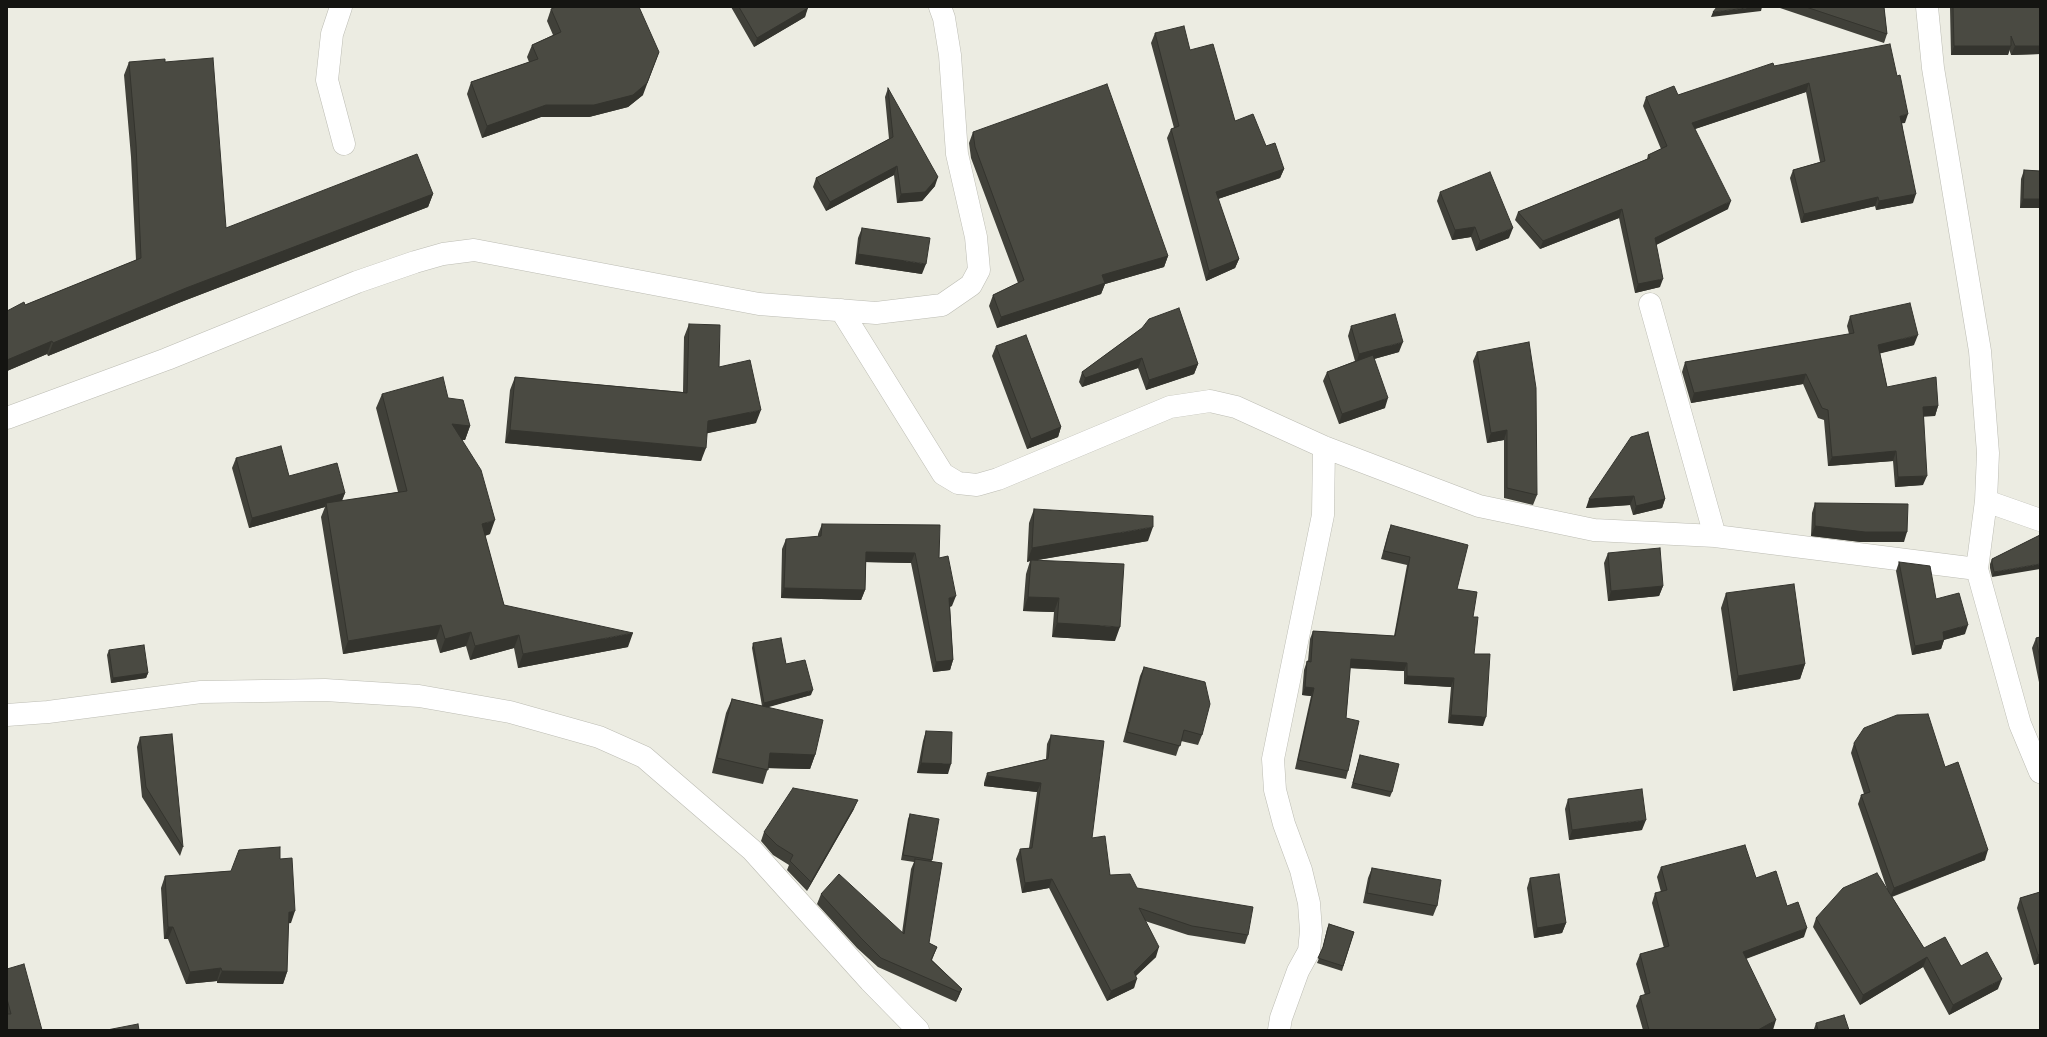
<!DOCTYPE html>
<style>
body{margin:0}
#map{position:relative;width:2047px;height:1037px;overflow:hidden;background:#ecece2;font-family:Manrope,sans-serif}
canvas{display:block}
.frame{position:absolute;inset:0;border:8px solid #141411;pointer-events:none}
</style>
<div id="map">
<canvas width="2047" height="1037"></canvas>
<div class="frame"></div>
</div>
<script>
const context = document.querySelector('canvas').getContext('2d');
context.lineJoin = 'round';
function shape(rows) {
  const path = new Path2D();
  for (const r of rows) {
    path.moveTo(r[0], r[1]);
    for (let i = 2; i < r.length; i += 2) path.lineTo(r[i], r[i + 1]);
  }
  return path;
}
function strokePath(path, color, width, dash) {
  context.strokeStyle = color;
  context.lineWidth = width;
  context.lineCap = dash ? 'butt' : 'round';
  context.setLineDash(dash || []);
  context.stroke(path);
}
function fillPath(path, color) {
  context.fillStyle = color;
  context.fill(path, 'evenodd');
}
const minor = shape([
 [341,7,332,34,327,80,344,144],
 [1927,7,1933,68,1980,351,1988,453,1986,501,1977,569,2020,724,2040,772],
 [1650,304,1715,536],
 [841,310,943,474,958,483,977,485,998,479,1170,407,1210,401,1236,407,1324,447,1479,506,1594,530,1715,536,1977,569],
 [7,418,167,359,357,282,415,262,443,254,474,250,759,304,876,313,942,305,971,285,979,270,976,237,957,154,950,55,944,18,940,7],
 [1986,501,2040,520],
 [7,715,48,712,201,692,325,690,419,696,510,712,599,737,644,757,752,850,870,981,918,1030],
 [1279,1030,1281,1018,1298,971,1309,951,1311,931,1309,903,1301,870,1284,824,1275,790,1273,759,1323,515,1324,447]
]);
const wall = shape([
 [731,7,807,7,805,17,754,47],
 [1777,7,1884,7,1887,34,1884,43],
 [1950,7,2040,7,2040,54,2011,55,2009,49,2008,55,1951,55],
 [551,9,643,95,628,107,589,117,541,117,482,138,467,94,471,82,529,62,527,57,532,45,553,35,547,21],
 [1155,33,1190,50,1235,121,1266,146,1284,169,1280,178,1218,199,1239,259,1235,268,1206,281,1167,138,1171,129,1174,128,1151,43],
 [129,62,165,62,226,228,433,194,428,207,181,302,48,356,47,354,7,371,7,311,25,305,136,260,131,157,124,75],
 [1774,66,1905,123,1902,123,1913,203,1876,210,1875,206,1801,223,1790,178,1793,170,1820,162,1806,92,1695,129,1728,209,1656,245,1660,287,1635,293,1619,218,1540,249,1515,220,1518,212,1647,159,1648,155,1661,149,1643,106,1646,97,1678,95],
 [888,88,935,186,922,201,897,203,894,175,826,211,813,187,816,178,889,139,885,97],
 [973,132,1168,256,1164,267,1105,284,1101,294,997,328,989,306,993,295,1018,283,971,158,969,143],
 [2024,170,2040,171,2040,208,2020,208,2021,179],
 [1440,192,1509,238,1476,251,1471,237,1452,240,1437,201],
 [862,228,922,274,855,264,858,238],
 [1850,316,1914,345,1880,353,1887,387,1938,406,1935,416,1924,416,1923,485,1895,487,1893,461,1828,466,1824,420,1818,418,1803,384,1691,403,1682,372,1685,362,1849,334,1847,326],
 [689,324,756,423,707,433,701,461,505,443,510,390,515,377,683,392,684,337],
 [1351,326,1399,352,1374,359,1385,408,1339,424,1323,381,1327,372,1355,361,1348,336],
 [1142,328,1198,364,1194,374,1146,390,1138,368,1082,387,1079,382,1082,372],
 [996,346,1061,427,1058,437,1027,449,992,356],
 [1477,352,1537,495,1533,505,1504,498,1504,440,1487,443,1473,361],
 [382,394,448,398,470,426,465,440,462,440,490,534,485,536,504,605,628,647,518,668,514,648,470,660,466,646,440,653,436,639,343,654,321,517,325,507,249,528,232,468,236,458,289,476,345,493,342,501,398,492,376,408],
 [1648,432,1665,499,1662,508,1633,515,1630,505,1586,508],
 [1815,503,1904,542,1861,542,1811,536,1812,513],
 [1034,509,1148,541,1038,560,1115,641,1052,637,1054,612,1023,611,1026,574,1030,561,1027,562,1029,523],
 [822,524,939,558,952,606,950,607,953,660,950,670,933,672,911,563,866,562,865,590,861,600,781,598,782,549,786,539,818,537,818,534],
 [1391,525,1457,589,1473,617,1474,654,1483,726,1448,723,1451,687,1404,684,1404,671,1350,668,1346,718,1348,771,1346,779,1295,769,1311,696,1302,695,1304,670,1307,661,1308,661,1310,639,1313,631,1394,636,1407,565,1381,559,1388,533],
 [2040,535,1992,577,1990,568,1990,564,1992,559],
 [1608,553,1663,586,1659,596,1608,601,1604,563],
 [1899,562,1936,599,1965,634,1944,640,1941,649,1912,655,1896,571],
 [1726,593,1805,664,1800,679,1733,691,1721,608],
 [2040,637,2040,687,2032,648,2036,638],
 [753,643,786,664,811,695,767,707,815,755,810,769,768,768,763,784,712,773,726,713,732,699,762,706,752,648],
 [109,650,148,673,146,678,111,683,107,655],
 [1144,667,1202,735,1198,745,1181,741,1176,756,1123,742,1140,676],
 [926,731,948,774,917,773,923,741],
 [1051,735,1092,838,1110,875,1137,888,1248,935,1245,944,1188,935,1145,921,1156,957,1136,976,1134,988,1107,1001,1049,888,1022,893,1016,859,1020,849,1029,848,1037,792,984,786,984,783,987,773,1046,759,1047,744],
 [140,737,183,847,180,856,142,797,137,747],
 [1854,743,1945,767,1985,860,1892,897,1924,948,1961,966,1998,989,1949,1015,1923,967,1860,1005,1813,927,1816,918,1888,892,1858,804,1861,795,1864,794,1851,753],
 [1360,755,1392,792,1390,797,1351,788],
 [1568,799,1642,830,1569,840,1565,809],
 [854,809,807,891,787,870,789,865,773,855,761,841,764,832],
 [910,814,932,860,931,862,929,943,937,947,932,960,962,989,958,998,956,1002,878,967,857,948,817,904,821,894,902,933,911,869,914,862,901,860,908,819],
 [280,859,291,923,288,923,287,972,283,984,217,983,217,981,186,984,168,939,164,939,161,888,165,876,231,871],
 [1661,867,1756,878,1787,906,1804,937,1746,959,1773,1030,1643,1030,1636,1006,1640,996,1645,995,1636,964,1640,954,1664,948,1652,903,1655,893,1661,892,1657,877],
 [1372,868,1437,906,1433,916,1363,903,1368,878],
 [1530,878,1566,923,1562,933,1534,938,1527,888],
 [2040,892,2040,963,2034,965,2017,908,2020,898],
 [1329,924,1354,932,1342,971,1317,963,1322,951,1327,929],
 [7,969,42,1030,7,1030],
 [1816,1023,1849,1030,1814,1030,1814,1029]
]);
const shadedWall = shape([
 [1755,7,1762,7,1761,11,1711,17,1713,12],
 [808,8,805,17,754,47,757,38],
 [1954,46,2011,46,2008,55,1951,55],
 [2015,46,2040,46,2040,54,2011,55],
 [659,52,643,95,628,107,589,117,541,117,482,138,487,126,546,105],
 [1809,83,1806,92,1689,131,1692,123],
 [1908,114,1905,123,1897,124,1900,116],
 [897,166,894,175,826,211,830,202],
 [1284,169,1280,178,1212,201,1216,192],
 [938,177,935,186,922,201,897,203,901,194],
 [433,194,428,207,181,302,48,356,53,343,186,288],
 [1916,194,1913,203,1876,210,1879,201],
 [1878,197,1875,206,1801,223,1804,214],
 [2023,199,2040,199,2040,208,2020,208],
 [1731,201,1728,209,1652,247,1655,238],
 [1622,209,1619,218,1540,249,1543,241],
 [1475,227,1471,237,1452,240,1455,230],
 [1513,228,1509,238,1476,251,1480,241],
 [858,254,926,264,922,274,855,264],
 [1168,256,1164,267,1105,284,1101,294,997,328,1001,317,1102,275],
 [1239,259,1235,268,1206,281,1209,271],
 [1663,279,1660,287,1635,293,1638,284],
 [1918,335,1914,345,1874,355,1878,345],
 [52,341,47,354,7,371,7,360],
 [1403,342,1399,352,1356,364,1359,354],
 [1142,358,1138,368,1082,387,1085,378],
 [1198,364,1194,374,1146,390,1149,380],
 [1806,374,1803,384,1691,403,1694,393],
 [1388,398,1385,408,1339,424,1342,414],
 [1938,406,1935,416,1920,417,1923,407],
 [761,410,756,423,704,434,708,421],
 [452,424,470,426,465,440,447,438],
 [1061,427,1058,437,1027,449,1031,439],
 [510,430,706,448,701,461,505,443],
 [1507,430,1504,440,1487,443,1491,433],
 [1896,451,1893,461,1828,466,1832,457],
 [1927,476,1923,485,1895,487,1898,477],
 [345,493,341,502,326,503,325,507,249,528,252,518],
 [1634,496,1630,505,1586,508,1589,499],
 [1665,499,1662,508,1633,515,1636,506],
 [495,520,490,534,477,538,482,524],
 [1815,526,1907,532,1904,542,1861,542,1811,536],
 [1153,527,1148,541,1031,561,1031,560,1030,561,1027,562,1032,548],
 [866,552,915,553,911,563,862,562],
 [2040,564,2040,569,1992,577,1994,572],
 [1663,586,1659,596,1608,601,1611,591],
 [784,588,865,590,861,600,781,598],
 [956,596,952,606,946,607,949,598],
 [1028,597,1059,598,1054,612,1023,611],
 [1057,623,1120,627,1115,641,1052,637],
 [441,625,436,639,343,654,348,641],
 [1968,625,1965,634,1939,641,1943,632],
 [471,632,466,646,440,653,445,639],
 [633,633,628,647,518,668,523,654],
 [519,635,514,648,470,660,475,646],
 [1944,640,1941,649,1912,655,1915,646],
 [1351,659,1407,663,1404,671,1348,668],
 [953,660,950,670,933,672,936,662],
 [1805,664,1800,679,1733,691,1738,676],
 [148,673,146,678,111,683,113,678],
 [1407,676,1454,678,1451,687,1404,684],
 [1305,687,1314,688,1311,696,1302,695],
 [813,690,811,695,762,709,764,703],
 [1451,715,1486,717,1483,726,1448,723],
 [770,753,815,755,810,769,764,768],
 [921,763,951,764,948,774,917,773],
 [988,776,1041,783,1037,792,984,786],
 [858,800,854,809,807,891,811,882],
 [1646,820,1642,830,1569,840,1572,830],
 [1988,850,1985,860,1890,897,1894,888],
 [1052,879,1049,888,1022,893,1025,883],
 [295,911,291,923,284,924,289,912],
 [1566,923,1562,933,1534,938,1537,928],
 [168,927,173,927,168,939,164,939],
 [1807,928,1804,937,1739,961,1743,952],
 [1159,947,1156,957,1130,981,1134,972],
 [2040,954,2040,963,2034,965,2038,955],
 [1927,957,1923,967,1860,1005,1863,995],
 [221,968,217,981,186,984,190,972],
 [222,971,287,972,283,984,217,983],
 [1137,979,1134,988,1107,1001,1111,991],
 [2002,979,1998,989,1949,1015,1953,1005],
 [962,989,958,998,956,1002,959,992],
 [1776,1020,1773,1030,1758,1030]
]);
const building = shape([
 [556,7,639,7,659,52,647,83,633,95,594,105,546,105,487,126,471,82,538,59,532,45,561,32,551,9,556,7],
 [739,7,807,7,808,8,757,38,739,7],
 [1717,7,1755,7,1713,12,1717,7],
 [1806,7,1884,7,1887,34,1806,7],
 [1953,7,2040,7,2040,46,2015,46,2011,36,2011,46,1954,46,1953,7],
 [1184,26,1190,50,1213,44,1235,121,1253,114,1266,146,1275,143,1284,169,1216,192,1239,259,1209,271,1171,129,1179,126,1155,33,1184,26],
 [1890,44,1897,76,1900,75,1908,114,1900,116,1916,194,1879,201,1878,197,1804,214,1793,170,1825,161,1809,83,1692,123,1731,201,1655,238,1663,279,1638,284,1622,209,1543,241,1518,212,1650,158,1648,155,1667,146,1646,97,1674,86,1678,95,1773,63,1774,66,1890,44],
 [213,58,226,228,417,154,433,194,186,288,53,343,52,341,7,360,7,311,24,302,25,305,141,258,136,144,129,62,165,59,165,62,213,58],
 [1107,84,1168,256,1102,275,1105,283,1001,317,993,295,1024,280,975,147,973,132,1107,84],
 [888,88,938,177,925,192,901,194,897,166,830,202,816,178,893,137,888,88],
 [2024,170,2040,171,2040,199,2023,199,2024,170],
 [1490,172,1513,228,1480,241,1475,227,1455,230,1440,192,1490,172],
 [862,228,930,238,926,264,858,254,862,228],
 [1910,303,1918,335,1878,345,1887,387,1936,377,1938,406,1923,407,1927,476,1898,477,1896,451,1832,457,1828,410,1822,408,1806,374,1694,393,1685,362,1854,333,1850,316,1910,303],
 [1179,308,1198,364,1149,380,1142,358,1085,378,1082,372,1142,328,1149,319,1179,308],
 [1395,314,1403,342,1359,354,1351,326,1395,314],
 [689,324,720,325,719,367,750,360,761,410,708,421,706,448,510,430,515,377,687,393,689,324],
 [1026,335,1061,427,1031,439,996,346,1026,335],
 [1529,342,1536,388,1537,495,1507,488,1507,430,1491,433,1477,352,1529,342],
 [1373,355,1388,398,1342,414,1327,372,1373,355],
 [443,377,448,398,463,400,470,426,452,424,481,470,495,520,482,524,504,605,633,633,523,654,519,635,475,646,471,632,445,639,441,625,348,641,326,503,407,491,382,394,443,377],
 [1648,432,1665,499,1636,506,1634,496,1589,499,1631,437,1648,432],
 [281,446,289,476,337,463,345,493,252,518,236,458,281,446],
 [1815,503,1908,504,1907,532,1865,532,1815,526,1815,503],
 [1034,509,1153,516,1153,527,1032,548,1034,509],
 [822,524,940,525,939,558,948,556,956,596,949,598,953,660,936,662,915,553,866,552,865,590,784,588,786,539,821,536,822,524],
 [1391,525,1468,545,1457,589,1477,592,1473,617,1478,617,1474,654,1490,654,1486,717,1451,715,1454,678,1407,676,1407,663,1351,659,1346,718,1359,721,1348,771,1298,760,1314,688,1305,687,1307,661,1311,662,1313,631,1395,636,1410,557,1384,551,1391,525],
 [2040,535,2040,564,1994,572,1992,563,1992,559,2040,535],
 [1660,548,1663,586,1611,591,1608,553,1660,548],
 [1031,560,1124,564,1120,627,1057,623,1059,598,1028,597,1031,560],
 [1899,562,1930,566,1936,599,1959,593,1968,625,1943,632,1944,640,1915,646,1899,562],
 [1794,584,1805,664,1738,676,1726,593,1794,584],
 [2040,637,2040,660,2036,638,2040,637],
 [781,638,786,664,805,660,813,690,764,703,753,643,781,638],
 [144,645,148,673,113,678,109,650,144,645],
 [1144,667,1205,682,1210,704,1202,735,1184,730,1180,746,1127,732,1144,667],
 [732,699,823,720,815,755,770,753,768,770,717,758,732,699],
 [1928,714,1945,767,1958,762,1988,850,1894,888,1861,795,1870,792,1854,743,1864,728,1897,715,1928,714],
 [926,731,952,732,951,764,921,763,926,731],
 [172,734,183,847,146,787,140,737,172,734],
 [1051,735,1104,741,1092,838,1105,836,1110,875,1130,874,1137,888,1253,907,1248,935,1192,926,1139,908,1159,947,1134,972,1137,979,1111,991,1052,879,1025,883,1020,849,1032,848,1041,783,988,776,987,773,1048,759,1051,735],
 [1360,755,1399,764,1392,792,1353,783,1360,755],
 [793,788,858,800,811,882,790,861,793,855,777,845,764,832,793,788],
 [1642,789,1646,820,1572,830,1568,799,1642,789],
 [910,814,939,819,932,860,903,855,910,814],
 [1745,845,1756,878,1776,871,1787,906,1798,902,1807,928,1743,952,1776,1020,1758,1030,1649,1030,1640,996,1650,993,1640,954,1669,946,1655,893,1667,890,1661,867,1745,845],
 [280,847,280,859,292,858,295,911,289,912,287,972,222,971,221,968,190,972,173,927,168,927,165,876,231,871,239,850,280,847],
 [915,859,942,863,929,943,937,947,931,960,962,989,959,992,881,958,861,938,821,894,839,874,904,934,915,859],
 [1372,868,1441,880,1437,906,1367,893,1372,868],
 [1877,873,1924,948,1945,937,1961,966,1987,952,2002,979,1953,1005,1927,957,1863,995,1816,918,1843,888,1877,873],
 [1559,874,1566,923,1537,928,1530,878,1559,874],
 [2040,892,2040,954,2038,955,2020,898,2040,892],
 [1329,924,1354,932,1343,966,1318,958,1323,947,1329,924],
 [24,964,42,1030,7,1030,7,1014,11,1014,7,999,7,969,24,964],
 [1844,1015,1849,1030,1818,1030,1816,1023,1844,1015],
 [138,1024,139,1030,107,1030,138,1024]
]);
strokePath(minor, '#bcbcb3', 23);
strokePath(minor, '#fff', 22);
fillPath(wall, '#404039');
fillPath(shadedWall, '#34342e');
fillPath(building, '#4a4a42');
strokePath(building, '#34342e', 1);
</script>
